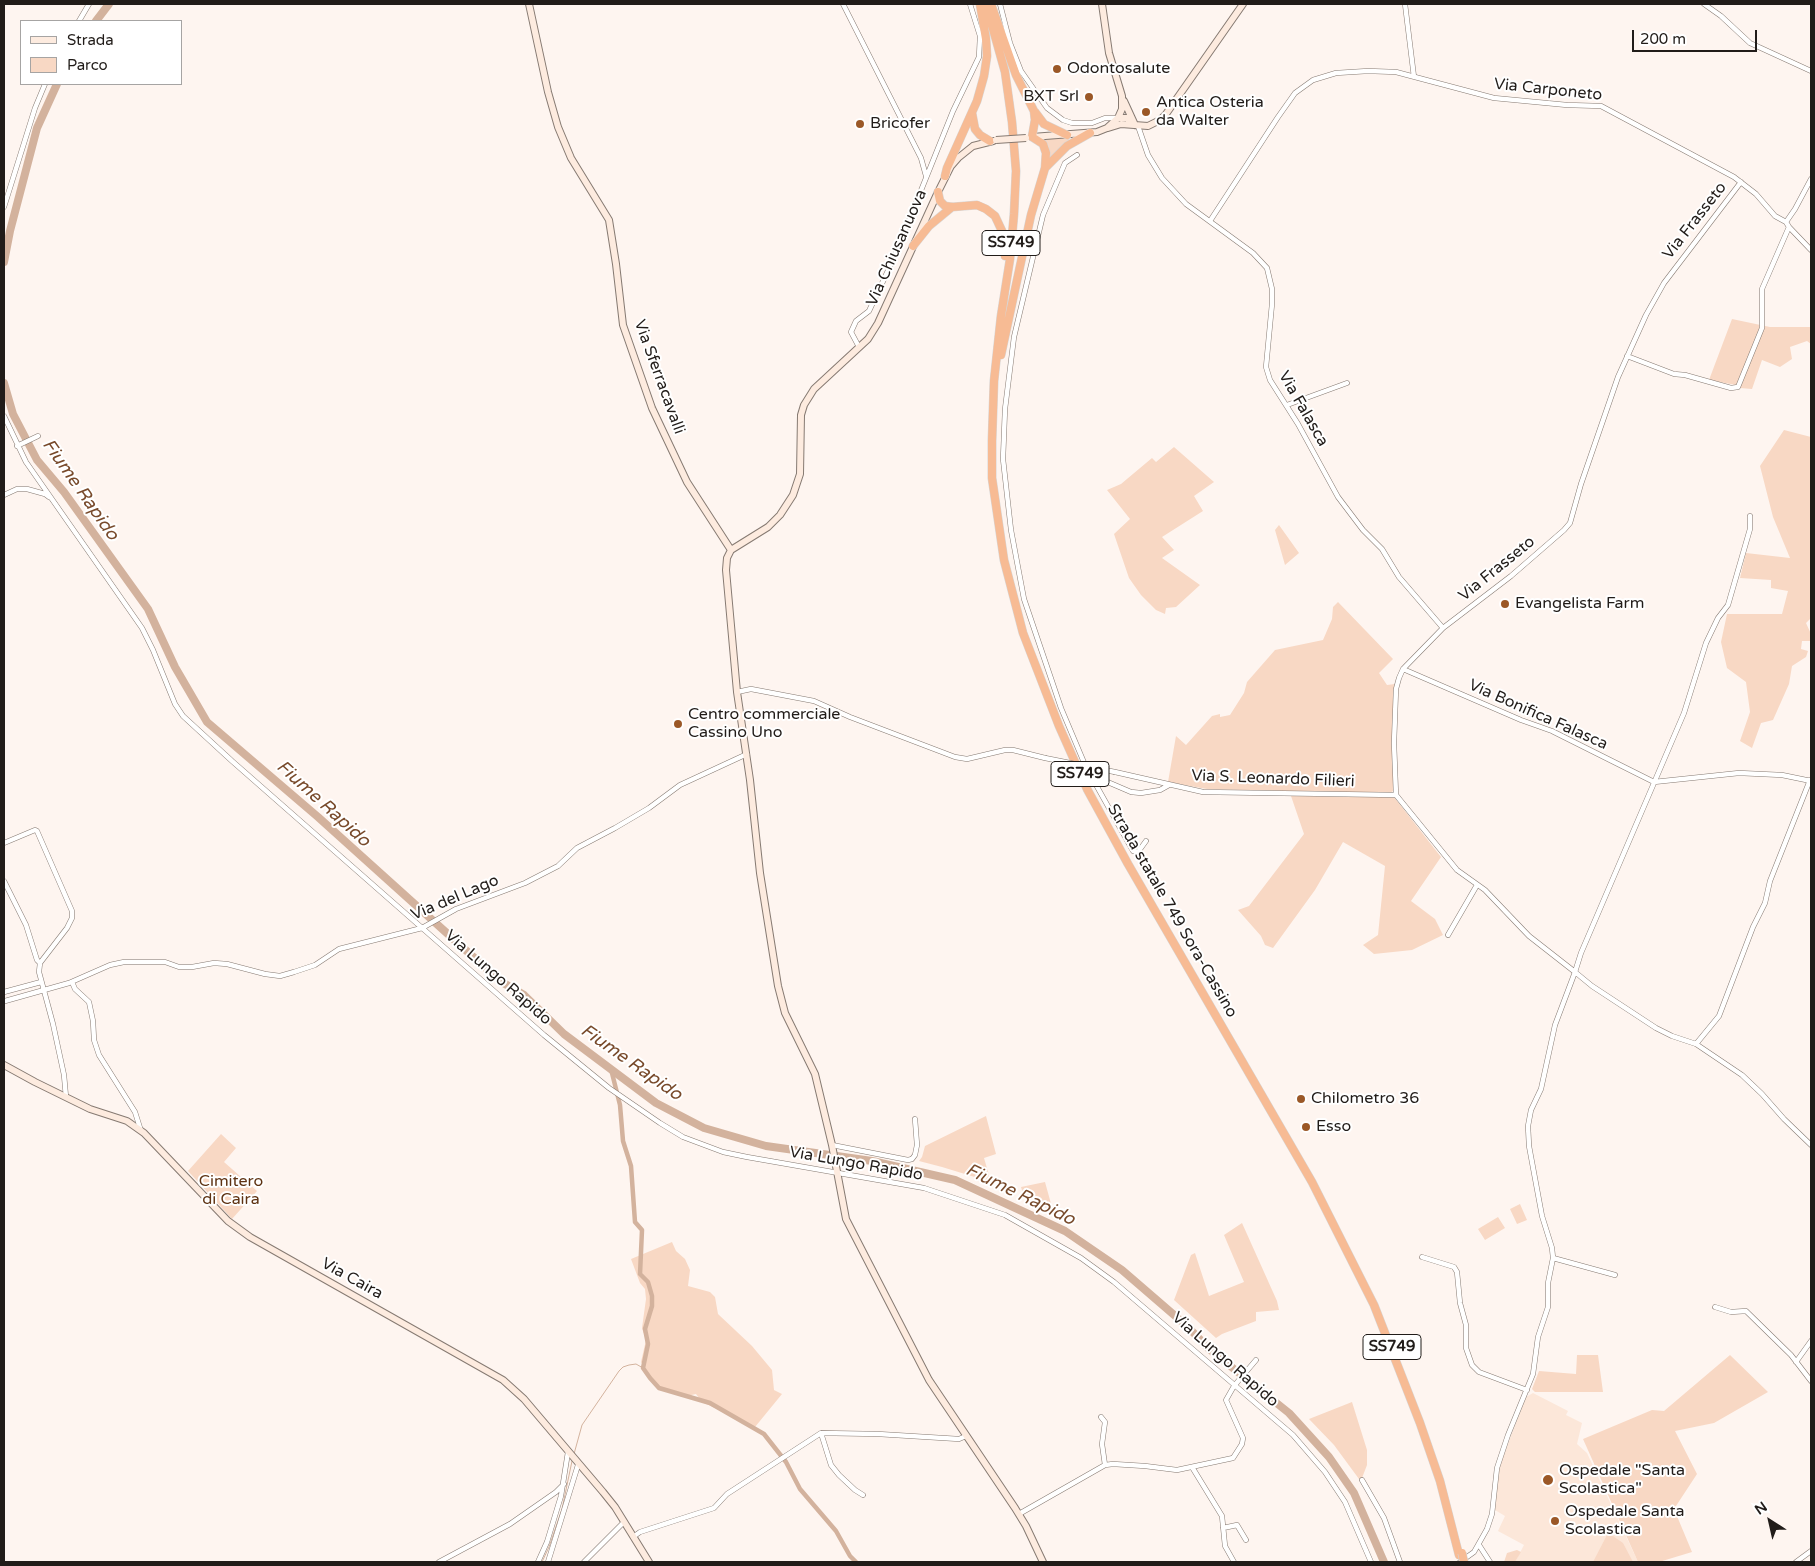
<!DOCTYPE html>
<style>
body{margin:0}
#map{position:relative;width:1815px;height:1566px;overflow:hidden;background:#fef5f0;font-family:"Varela Round",sans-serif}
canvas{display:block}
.frame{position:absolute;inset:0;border:5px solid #211c19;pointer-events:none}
.legend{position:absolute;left:20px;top:20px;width:162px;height:65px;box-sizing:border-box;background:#fff;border:1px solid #a6a4a3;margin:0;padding:6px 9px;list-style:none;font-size:15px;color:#211c19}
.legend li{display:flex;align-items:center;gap:10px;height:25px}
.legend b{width:25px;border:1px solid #a6a4a3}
.north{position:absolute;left:1745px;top:1496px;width:50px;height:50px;-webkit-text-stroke:4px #fff;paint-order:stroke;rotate:325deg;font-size:14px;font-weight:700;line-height:20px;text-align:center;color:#211c19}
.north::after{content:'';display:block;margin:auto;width:18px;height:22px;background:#211c19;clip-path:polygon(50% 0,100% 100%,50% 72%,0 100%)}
.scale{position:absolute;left:1632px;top:30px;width:125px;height:22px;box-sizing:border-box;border:2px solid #211c19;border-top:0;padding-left:6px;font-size:15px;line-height:18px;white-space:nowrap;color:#211c19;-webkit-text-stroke:4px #fff;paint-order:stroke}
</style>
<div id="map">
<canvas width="1815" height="1566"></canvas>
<div class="frame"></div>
<ul class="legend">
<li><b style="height:6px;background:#fdebdf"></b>Strada</li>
<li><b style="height:14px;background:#f8d8c4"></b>Parco</li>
</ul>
<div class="north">N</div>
<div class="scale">200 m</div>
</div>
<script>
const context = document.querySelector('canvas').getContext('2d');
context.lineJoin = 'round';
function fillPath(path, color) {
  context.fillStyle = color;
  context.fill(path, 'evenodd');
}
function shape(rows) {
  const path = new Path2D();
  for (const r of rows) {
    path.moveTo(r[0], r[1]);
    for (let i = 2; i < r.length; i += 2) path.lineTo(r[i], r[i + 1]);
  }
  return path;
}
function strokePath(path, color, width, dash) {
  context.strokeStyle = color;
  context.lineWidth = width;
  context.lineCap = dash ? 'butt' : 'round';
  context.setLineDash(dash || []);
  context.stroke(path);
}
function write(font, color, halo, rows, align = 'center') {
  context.font = font + ' "Varela Round",sans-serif';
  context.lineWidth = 4;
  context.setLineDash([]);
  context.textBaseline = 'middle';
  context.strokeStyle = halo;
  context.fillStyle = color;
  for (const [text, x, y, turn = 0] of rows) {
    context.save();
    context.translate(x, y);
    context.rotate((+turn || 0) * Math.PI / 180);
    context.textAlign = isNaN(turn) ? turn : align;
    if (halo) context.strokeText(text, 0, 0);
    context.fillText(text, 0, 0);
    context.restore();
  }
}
const built = shape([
 [1533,1393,1568,1411,1566,1415,1582,1423,1577,1444,1587,1453,1638,1562,1515,1562,1524,1545,1498,1531,1505,1516,1495,1510,1497,1472,1526,1397]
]);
const green = shape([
 [1066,137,1069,137,1069,141,1050,158,1048,145,1043,139],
 [1732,319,1770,327,1811,327,1811,344,1807,341,1790,347,1792,359,1780,367,1762,360,1752,389,1740,388,1736,385,1709,380],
 [1784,430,1811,437,1811,618,1806,623,1811,634,1810,641,1802,641,1801,649,1808,651,1806,657,1792,666,1789,684,1773,720,1761,723,1752,748,1740,741,1750,712,1746,682,1727,668,1721,642,1727,614,1782,614,1788,591,1771,588,1771,580,1740,578,1746,553,1790,558,1773,517,1760,466],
 [1174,447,1214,482,1194,496,1203,511,1162,537,1174,550,1162,558,1200,585,1176,607,1166,608,1165,614,1156,610,1141,595,1129,578,1114,534,1130,519,1107,490,1121,484,1152,458,1156,462],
 [1279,525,1299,553,1285,565,1275,530],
 [1338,602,1393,659,1379,673,1387,685,1395,684,1393,791,1389,794,1359,793,1207,789,1168,782,1176,736,1186,745,1212,716,1220,714,1220,717,1230,715,1244,693,1247,682,1275,650,1323,640,1332,619,1333,607],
 [1291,796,1394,797,1441,857,1411,901,1435,919,1443,935,1412,950,1374,954,1363,945,1378,935,1385,866,1343,842,1315,890,1273,948,1265,945,1261,936,1238,910,1249,906,1304,834],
 [986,1116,996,1154,984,1158,991,1182,942,1167,919,1161,922,1157,925,1146],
 [221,1134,236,1148,224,1162,257,1191,232,1219,188,1171],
 [1045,1182,1053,1211,1024,1197,1021,1187],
 [1520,1204,1527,1220,1517,1224,1510,1209],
 [1498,1217,1505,1228,1485,1240,1478,1229],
 [1242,1223,1277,1301,1279,1310,1256,1312,1256,1321,1222,1334,1216,1338,1174,1300,1191,1255,1195,1253,1209,1296,1244,1282,1224,1235],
 [672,1242,676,1251,685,1259,690,1270,688,1286,710,1292,715,1297,718,1314,752,1346,772,1370,774,1390,782,1394,755,1427,702,1402,696,1394,682,1397,655,1384,641,1362,646,1340,642,1328,646,1299,645,1289,640,1283,631,1259],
 [1577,1355,1598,1355,1603,1392,1535,1392,1532,1389,1539,1371,1576,1374],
 [1730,1355,1768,1392,1714,1423,1675,1431,1697,1474,1674,1509,1692,1552,1659,1562,1638,1562,1583,1439,1652,1410,1664,1411],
 [1352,1402,1367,1450,1367,1465,1362,1478,1359,1479,1334,1445,1309,1419],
 [1610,1534,1623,1543,1633,1562,1593,1562,1607,1535],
 [1517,1550,1521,1552,1515,1562,1504,1562,1507,1553]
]);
const stream = shape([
 [574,1454,582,1425,619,1371,623,1367,629,1365,636,1364,643,1368],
 [542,1562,549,1547,562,1509,572,1461]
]);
const canal = shape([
 [611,1069,620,1105,623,1141,631,1166,635,1222,642,1230,640,1274,648,1282,652,1296,652,1306,645,1329,648,1344,643,1368,650,1378,659,1388,710,1403,764,1434,786,1462,800,1489,836,1531,850,1556,856,1562]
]);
const river = shape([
 [96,21,109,4],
 [4,262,10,231,37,128,57,84],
 [4,383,13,414,37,460,64,492,148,609,175,667,207,722,318,817,500,981,524,995,564,1034,656,1103,704,1128,766,1146,872,1161,955,1180,1065,1231,1122,1270,1188,1327,1209,1349,1289,1413,1329,1457,1354,1493,1384,1562]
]);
const street = shape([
 [843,4,921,158,926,176],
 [1000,4,1010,43,1021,71,1047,108,1063,120,1072,123,1092,123,1105,118,1118,118],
 [1405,4,1414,77],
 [1704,4,1721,16,1750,43,1811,71],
 [79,21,89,4],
 [1138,126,1148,155,1162,178,1186,204,1253,253,1267,268,1272,289,1272,304,1266,367,1270,380,1298,424,1338,497,1363,530,1382,549,1399,577,1443,628],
 [1077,155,1065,163,1043,215,1014,337,1005,409,1003,459,1011,530,1024,599,1061,708,1088,772,1096,777,1131,792,1141,793,1160,790,1169,785],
 [4,207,35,108,45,84],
 [1210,221,1278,117,1295,93,1313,80,1336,73,1368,71,1396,72,1494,98,1567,105,1601,106,1734,177,1756,194,1775,216,1786,222,1795,209,1811,179],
 [1789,227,1811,250],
 [859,347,851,332,856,321,869,311,893,260,953,111,979,57,980,36,970,4],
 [1627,356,1674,374,1685,375,1731,388,1738,387,1762,328,1762,289,1789,227,1786,222],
 [1287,405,1347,383],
 [4,416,26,462,142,628,153,650,175,704,183,716,232,761,544,1035,609,1088,660,1123,683,1137,723,1152,747,1157,924,1188,1005,1215,1081,1258,1114,1282,1293,1435,1325,1472,1345,1502,1371,1562],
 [17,446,38,436],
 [4,495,17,489,27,489,45,494,49,497],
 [1750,516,1750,529,1728,605,1718,618,1706,643,1684,713,1581,953,1575,972,1592,986,1656,1028,1672,1036,1696,1044,1742,1075,1762,1094,1784,1119,1811,1145],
 [1403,669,1521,720,1552,731,1654,782,1739,773,1782,775,1811,781],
 [737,692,751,689,814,701,850,717,955,757,967,759,1005,750,1013,750,1045,758],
 [1115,772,1203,792,1396,795,1457,870,1485,890,1529,936,1575,972,1555,1025,1541,1089,1531,1110,1528,1126,1529,1146,1542,1216,1552,1248,1553,1258,1548,1283,1548,1307,1538,1337,1533,1374,1508,1435,1497,1468,1492,1514,1487,1529,1474,1552,1460,1562],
 [1096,777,1095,783,1133,851,1138,852,1146,841],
 [1396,795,1394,743,1396,689,1399,678,1403,669,1443,628,1511,576,1564,530,1570,523,1581,484,1618,377,1646,315,1664,283,1741,182],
 [4,843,35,830,37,831,72,911,72,918,67,928,40,963,39,972,53,1024,64,1075,66,1097],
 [4,881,26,925,37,960,40,963],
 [1448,935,1477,885],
 [72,982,75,989,89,1002,93,1021,94,1040,99,1055,135,1112,141,1131],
 [4,992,41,982],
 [5,1001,69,983,110,965,124,962,165,962,179,967,192,967,214,963,227,964,265,974,280,976,294,972,315,965,339,949,422,928,456,909,525,883,558,866,577,848,615,828,649,808,680,785,747,754],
 [1696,1044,1719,1016,1753,927,1765,903,1770,881,1810,780],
 [832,1145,908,1160,912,1159,915,1155,917,1145,915,1119],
 [1422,1257,1454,1267,1457,1272,1460,1303,1466,1325,1466,1348,1472,1365,1479,1372,1527,1390],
 [1553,1258,1615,1275],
 [1715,1307,1731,1312,1746,1311,1791,1355,1811,1381],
 [1796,1362,1811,1341],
 [1101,1417,1105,1422,1102,1444,1105,1465],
 [821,1433,831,1465,839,1475,855,1490,863,1495],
 [1192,1467,1222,1516,1225,1546,1234,1562],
 [1362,1480,1384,1518,1400,1562],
 [1019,1514,1105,1465,1113,1464,1145,1466,1177,1470,1233,1458,1242,1444,1243,1438,1226,1400,1234,1386,1256,1360],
 [1223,1528,1237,1525,1246,1540],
 [633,1537,640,1532,714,1508,727,1494,821,1433,878,1434,959,1439,966,1436],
 [1479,1545,1490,1562],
 [439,1562,510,1524,556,1492,564,1484],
 [538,1562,547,1542,561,1496,568,1452],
 [548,1562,578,1465],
 [584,1562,624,1522],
 [1796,1562,1811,1551]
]);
const secondary = shape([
 [529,4,548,92,558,127,571,158,609,220,616,264,623,325,652,408,687,482,731,550],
 [1124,101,1135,125],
 [1118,118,1127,118,1134,124],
 [1108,128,1121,124,1148,126,1160,120,1166,114,1243,4],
 [1032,137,1097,132,1107,128,1118,118,1122,109,1122,96,1109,53,1102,4],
 [993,141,973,146,958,158,951,166,938,192,878,323,868,339,814,389,804,405,801,415,800,474,793,495,780,515,768,527,731,550,727,558,726,570,737,692,750,780,760,873,778,986,785,1013,815,1074,832,1145,846,1219,929,1380,1015,1508,1026,1526,1043,1562],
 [4,1065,35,1082,90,1109,127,1121,144,1133,228,1221,250,1237,503,1380,524,1399,603,1492,615,1507,649,1562]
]);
const highway = shape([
 [985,4,993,29,1005,72,1012,122,1016,171,1014,214,1010,259,1001,316,994,381,992,441,992,478,1004,560,1023,633,1059,726,1087,789,1128,864,1312,1182,1374,1305,1420,1423,1440,1481,1459,1555],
 [991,4,1016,75,1034,111,1035,120,1032,137,1043,144,1046,153,1045,168,1031,215,1001,355],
 [1035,112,1044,124,1067,135],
 [972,113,975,129,980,135,990,141],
 [1045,168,1067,146,1090,133],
 [945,176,947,168,977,101,984,76,987,56,986,39,980,4],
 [938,192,940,201,945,206,952,207,977,205,986,209,995,216,1002,231,1006,247,1005,256],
 [913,246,929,226,952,207]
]);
const streetBridge = shape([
 [1045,758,1115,772]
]);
const secondaryBridge = shape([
 [996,140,1026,138]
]);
const highwayBridge = shape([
 [1462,1553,1464,1562]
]);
const markers = [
 [1057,69,5,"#9b5827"],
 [1089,97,5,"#9b5827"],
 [1146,112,5,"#9b5827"],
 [860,124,5,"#9b5827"],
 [1505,604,5,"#9b5827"],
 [678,724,5,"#9b5827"],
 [1301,1099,5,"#9b5827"],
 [1306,1127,5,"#9b5827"],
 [1548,1480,6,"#9b5827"],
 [1555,1521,5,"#9b5827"]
];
const shields = [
 [1011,243,58],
 [1080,774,58],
 [1392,1347,58]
];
const shieldNames = [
 ["SS749",1011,243],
 ["SS749",1080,774],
 ["SS749",1392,1347]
];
const poiNames = [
 ["Odontosalute",1067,69],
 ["BXT Srl",1079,97,"right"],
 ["Antica Osteria",1156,103],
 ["da Walter",1156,121],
 ["Bricofer",870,124],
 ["Evangelista Farm",1515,604],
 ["Centro commerciale",688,715],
 ["Cassino Uno",688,733],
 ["Chilometro 36",1311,1099],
 ["Esso",1316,1127],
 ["Ospedale \"Santa",1559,1471],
 ["Scolastica\"",1559,1489],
 ["Ospedale Santa",1565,1512],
 ["Scolastica",1565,1530]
];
const streetNames = [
 ["Via Carponeto",1548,90,6],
 ["Via Frasseto",1695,221,-52],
 ["Via Chiusanuova",897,248,-66],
 ["Via Sferracavalli",659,377,70],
 ["Via Falasca",1303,409,60],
 ["Via Frasseto",1497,569,-39],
 ["Via Bonifica Falasca",1538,715,24],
 ["Via S. Leonardo Filieri",1273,779,2],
 ["Via del Lago",455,898,-23],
 ["Strada statale 749 Sora-Cassino",1172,911,60],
 ["Via Lungo Rapido",498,978,41],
 ["Via Lungo Rapido",856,1164,10],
 ["Via Caira",352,1279,29],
 ["Via Lungo Rapido",1225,1360,41]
];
const parkNames = [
 ["Cimitero",231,1182],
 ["di Caira",231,1200]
];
const waterNames = [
 ["Fiume Rapido",80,490,55],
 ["Fiume Rapido",323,804,42],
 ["Fiume Rapido",631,1063,35],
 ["Fiume Rapido",1020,1195,26]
];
fillPath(built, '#fce7d9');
fillPath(green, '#f8d8c4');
strokePath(stream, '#d3b29d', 1);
strokePath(canal, '#d3b29d', 4.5);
strokePath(river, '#d3b29d', 8);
strokePath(street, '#867a72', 5.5);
strokePath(secondary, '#867a72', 8);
strokePath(highway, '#d7d6d6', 9);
strokePath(street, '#fff', 4.5);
strokePath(secondary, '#fdebdf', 6);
strokePath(highway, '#f7bb94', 8);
strokePath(streetBridge, '#867a72', 5.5, []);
strokePath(secondaryBridge, '#867a72', 8, []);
strokePath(highwayBridge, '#d7d6d6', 9, []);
strokePath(streetBridge, '#fff', 4.5);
strokePath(secondaryBridge, '#fdebdf', 6);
strokePath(highwayBridge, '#f7bb94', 8);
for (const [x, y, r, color] of markers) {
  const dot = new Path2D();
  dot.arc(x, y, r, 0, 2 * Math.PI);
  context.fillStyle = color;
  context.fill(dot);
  strokePath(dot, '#fff', 2);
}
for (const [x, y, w] of shields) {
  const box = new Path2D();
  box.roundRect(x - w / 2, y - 12.5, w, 25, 4);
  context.fillStyle = '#fff';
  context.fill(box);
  strokePath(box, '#211c19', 1);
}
write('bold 15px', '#211c19', null, shieldNames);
write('16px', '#211c19', '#fff', poiNames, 'left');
write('16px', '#211c19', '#fff', streetNames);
write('16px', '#5e3212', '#fff', parkNames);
write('italic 18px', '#784a2b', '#fff', waterNames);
</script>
